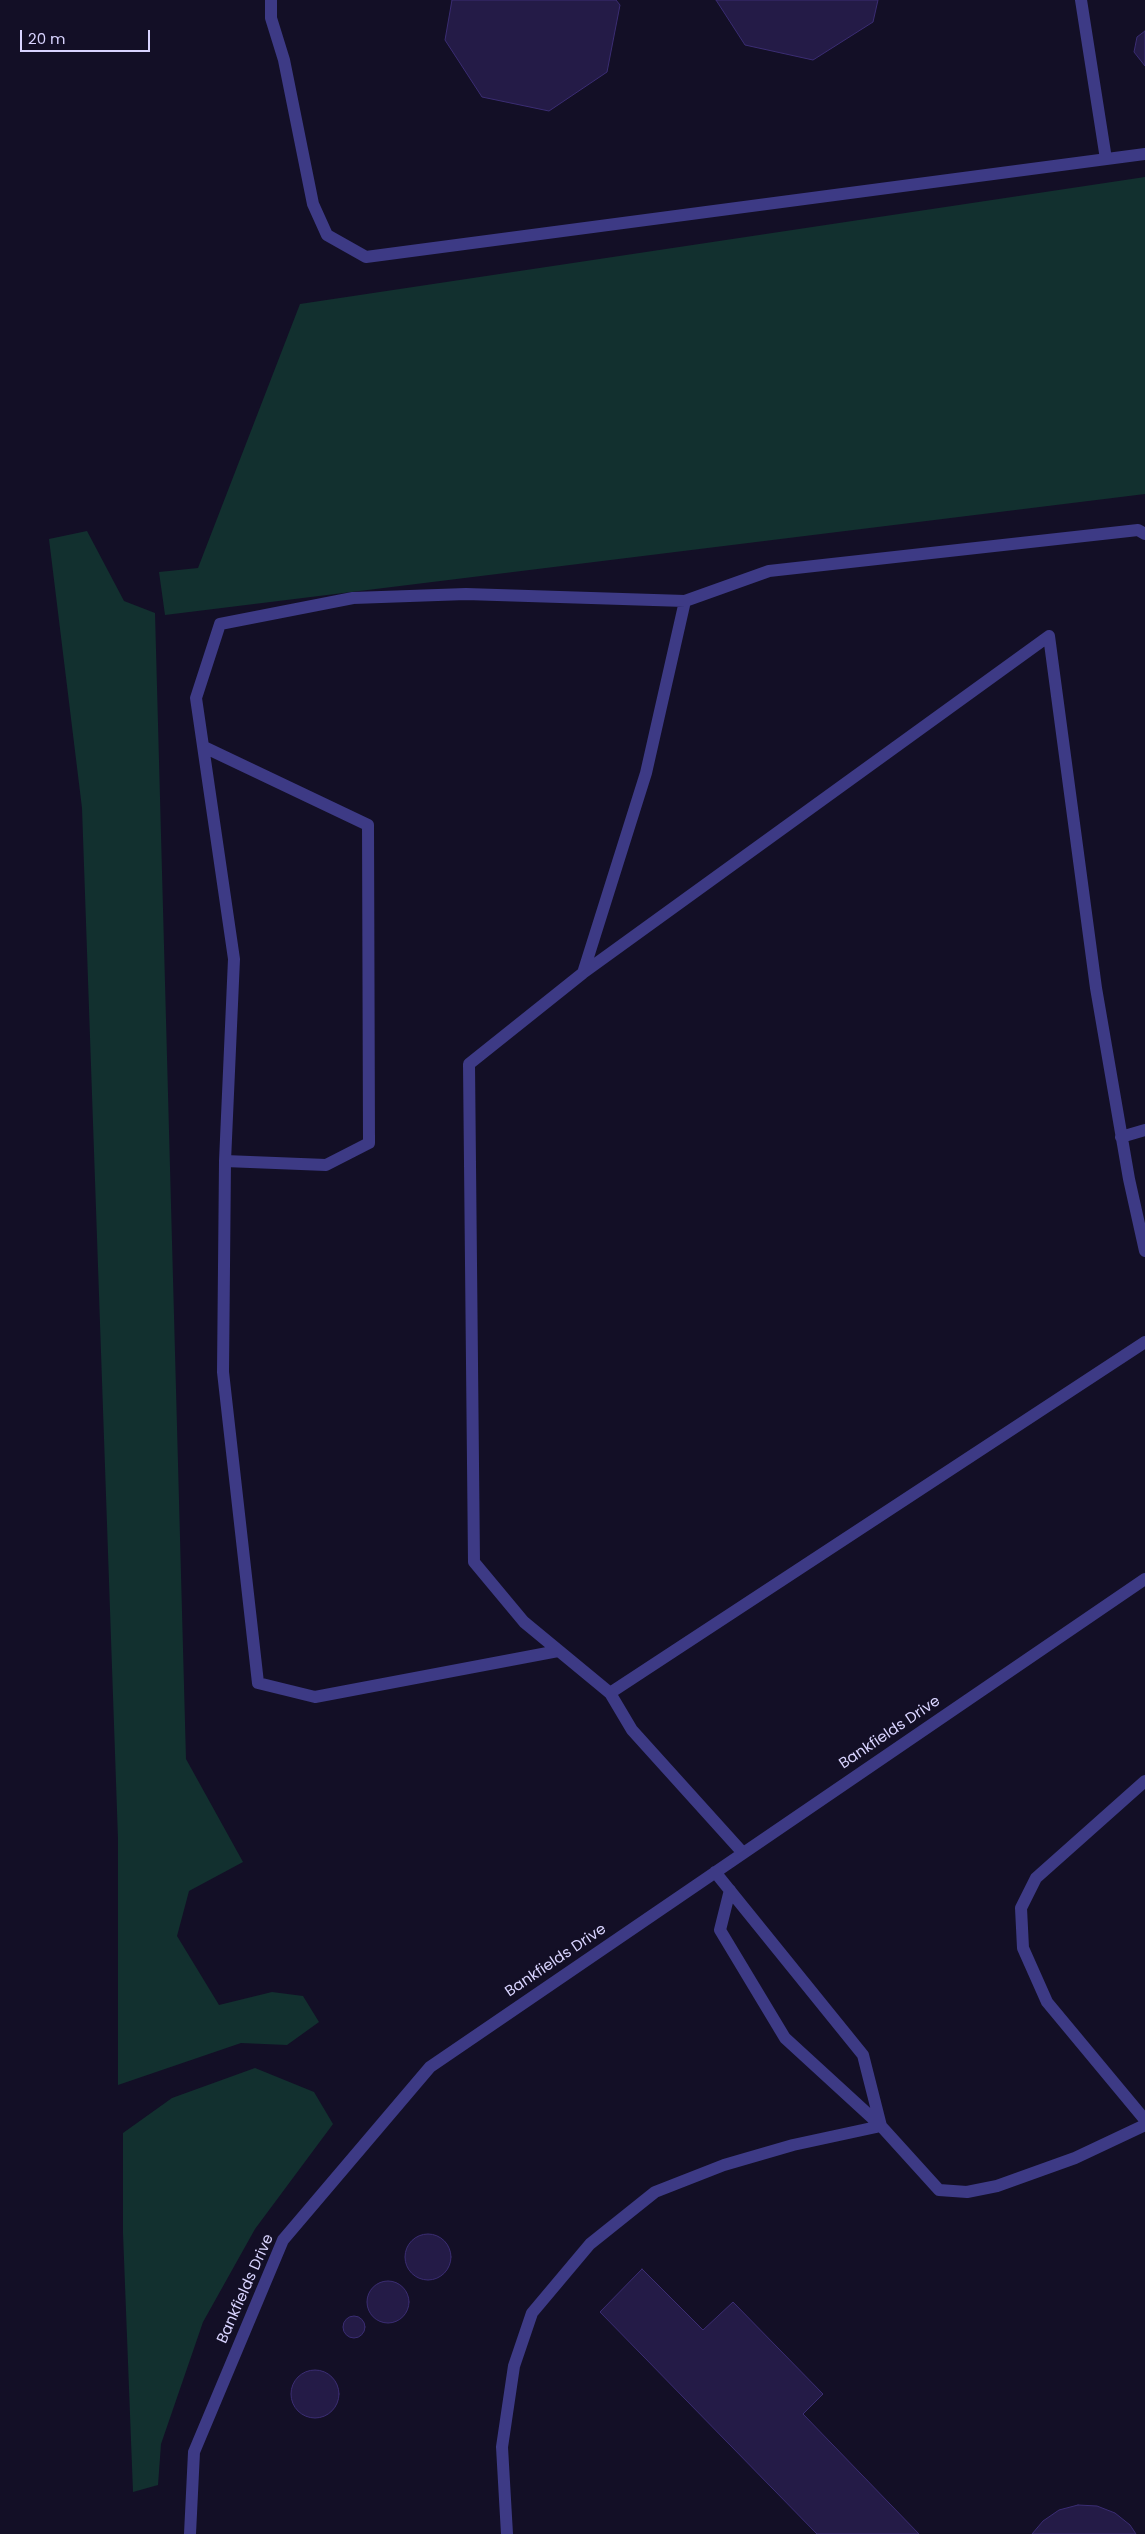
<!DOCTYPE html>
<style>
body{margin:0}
#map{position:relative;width:1145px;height:2534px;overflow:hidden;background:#130f26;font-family:Poppins,sans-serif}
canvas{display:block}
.scale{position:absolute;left:20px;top:30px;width:130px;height:22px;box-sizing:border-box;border:2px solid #d9d4ff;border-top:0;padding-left:6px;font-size:15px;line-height:18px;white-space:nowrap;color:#d9d4ff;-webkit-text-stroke:4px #130f26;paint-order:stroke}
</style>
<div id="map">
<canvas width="1145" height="2534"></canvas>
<div class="scale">20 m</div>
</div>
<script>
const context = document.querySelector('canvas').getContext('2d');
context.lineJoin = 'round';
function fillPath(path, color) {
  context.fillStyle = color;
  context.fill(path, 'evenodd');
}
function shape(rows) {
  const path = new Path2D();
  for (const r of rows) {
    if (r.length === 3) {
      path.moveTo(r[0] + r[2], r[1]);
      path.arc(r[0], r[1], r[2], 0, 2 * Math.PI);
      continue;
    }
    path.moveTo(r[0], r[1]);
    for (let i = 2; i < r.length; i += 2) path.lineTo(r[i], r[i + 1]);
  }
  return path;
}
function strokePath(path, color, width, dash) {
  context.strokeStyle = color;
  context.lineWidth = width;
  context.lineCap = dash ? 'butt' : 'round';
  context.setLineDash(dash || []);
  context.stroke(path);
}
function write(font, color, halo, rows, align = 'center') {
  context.font = font + ' Poppins,sans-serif';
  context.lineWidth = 4.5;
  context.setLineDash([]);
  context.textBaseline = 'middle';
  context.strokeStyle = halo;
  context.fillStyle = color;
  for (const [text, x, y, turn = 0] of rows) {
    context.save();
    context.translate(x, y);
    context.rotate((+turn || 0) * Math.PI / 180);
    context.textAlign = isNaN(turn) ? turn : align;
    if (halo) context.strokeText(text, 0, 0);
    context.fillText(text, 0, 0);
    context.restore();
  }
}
const green = shape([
 [1145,177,1145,494,165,615,159,572,198,568,300,304],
 [87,531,124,601,155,613,186,1759,243,1862,189,1891,177,1936,219,2005,272,1992,303,1996,319,2022,287,2045,241,2043,118,2085,118,1839,82,808,49,539],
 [255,2068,314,2092,333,2124,255,2229,203,2322,161,2444,158,2485,133,2492,123,2233,123,2133,172,2098]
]);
const building = shape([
 [452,0,616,0,620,5,607,72,549,111,482,97,445,40,452,0],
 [716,0,878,0,873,22,813,60,745,45,716,0],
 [1145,31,1145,66,1134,52,1137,37,1145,31],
 [428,2257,23],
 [642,2269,703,2330,733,2302,823,2394,803,2414,919,2534,817,2534,600,2312,642,2269],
 [388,2302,21],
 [354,2327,11],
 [315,2394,24],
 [1078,2505,1097,2506,1115,2513,1130,2525,1136,2534,1032,2534,1043,2521,1059,2510,1078,2505]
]);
const minor = shape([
 [271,0,271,18,284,60,313,204,327,235,366,257,1145,154],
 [1081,0,1106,159],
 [204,747,368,825,369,1143,326,1165,225,1161],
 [583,973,646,773,685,601,769,571,1138,530,1145,534],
 [1121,1137,1145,1130],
 [558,1651,315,1697,258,1683,223,1372,225,1161,234,959,196,698,220,624,353,598,466,594,685,601],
 [610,1693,1145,1342],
 [1145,1781,1036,1878,1021,1908,1023,1948,1047,2002,1145,2120],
 [743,1853,632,1730,610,1693,524,1622,474,1562,469,1064,583,973,1049,636,1096,988,1129,1179,1145,1251],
 [715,1872,863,2055,881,2126],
 [730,1890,720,1930,785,2038,881,2126,939,2190,967,2192,997,2186,1075,2158,1145,2125],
 [190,2534,194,2452,283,2240,430,2067,1145,1579],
 [507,2534,502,2447,514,2366,532,2313,590,2244,655,2192,724,2165,793,2145,881,2126]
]);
const streetNames = [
 ["Bankfields Drive",890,1733,-34],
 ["Bankfields Drive",556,1961,-34],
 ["Bankfields Drive",246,2289,-66]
];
fillPath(green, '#12302f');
fillPath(building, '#241b47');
strokePath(building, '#3b2d73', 1);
strokePath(minor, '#3d3a85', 12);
write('15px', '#d9d4ff', '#130f26', streetNames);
</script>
